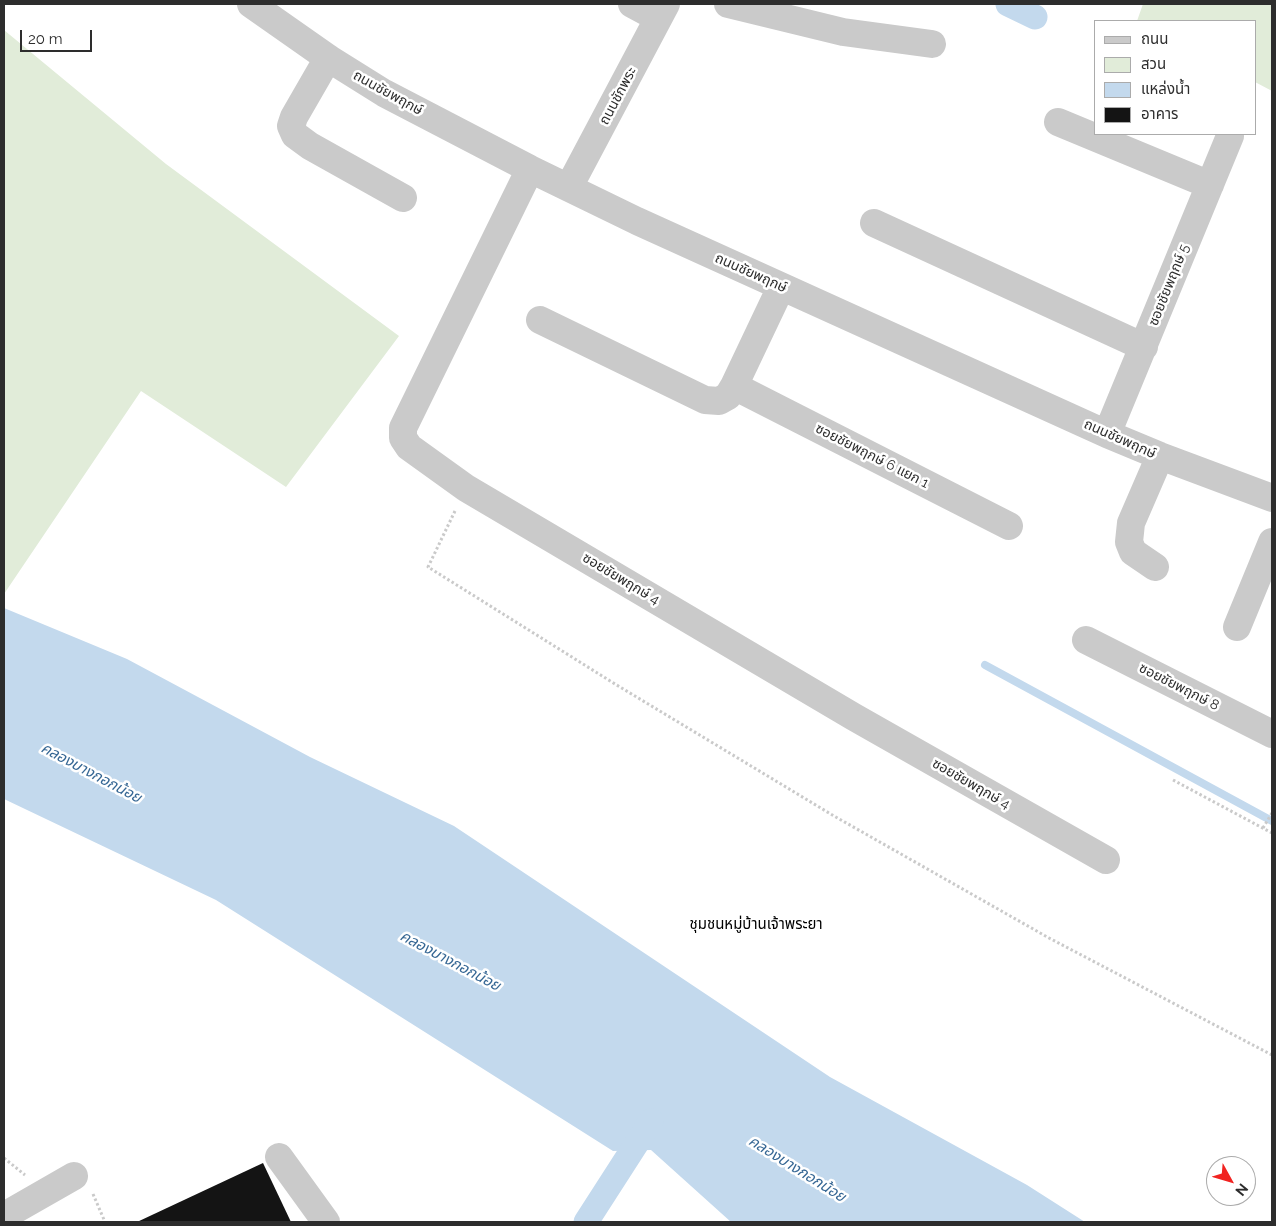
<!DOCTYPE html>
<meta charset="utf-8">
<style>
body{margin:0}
#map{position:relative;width:1276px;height:1226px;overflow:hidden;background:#fff;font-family:Raleway,"Noto Sans Thai",sans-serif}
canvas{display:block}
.frame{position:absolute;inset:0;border:5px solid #2d2d2d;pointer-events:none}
.legend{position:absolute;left:1094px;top:20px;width:162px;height:115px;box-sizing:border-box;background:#fff;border:1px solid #ababab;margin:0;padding:6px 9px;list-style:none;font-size:15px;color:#2d2d2d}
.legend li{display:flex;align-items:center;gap:10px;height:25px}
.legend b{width:25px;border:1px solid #ababab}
.north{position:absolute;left:1206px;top:1156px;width:50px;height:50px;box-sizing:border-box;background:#fff;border:1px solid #ababab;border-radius:50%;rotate:129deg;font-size:14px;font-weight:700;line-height:20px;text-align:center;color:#2d2d2d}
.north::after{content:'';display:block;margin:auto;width:18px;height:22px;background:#f12321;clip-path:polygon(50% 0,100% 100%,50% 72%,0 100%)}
.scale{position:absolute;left:20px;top:30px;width:72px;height:22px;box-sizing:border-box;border:2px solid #2d2d2d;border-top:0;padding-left:6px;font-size:15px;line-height:18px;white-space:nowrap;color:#2d2d2d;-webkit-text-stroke:4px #fff;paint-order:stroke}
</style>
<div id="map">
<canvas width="1276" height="1226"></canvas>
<div class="frame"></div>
<ul class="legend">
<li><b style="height:6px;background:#cacaca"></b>ถนน</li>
<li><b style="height:14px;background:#e1ecd9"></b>สวน</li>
<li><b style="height:14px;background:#c3d9ed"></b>แหล่งน้ำ</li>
<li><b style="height:14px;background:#141414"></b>อาคาร</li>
</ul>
<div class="north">N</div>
<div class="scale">20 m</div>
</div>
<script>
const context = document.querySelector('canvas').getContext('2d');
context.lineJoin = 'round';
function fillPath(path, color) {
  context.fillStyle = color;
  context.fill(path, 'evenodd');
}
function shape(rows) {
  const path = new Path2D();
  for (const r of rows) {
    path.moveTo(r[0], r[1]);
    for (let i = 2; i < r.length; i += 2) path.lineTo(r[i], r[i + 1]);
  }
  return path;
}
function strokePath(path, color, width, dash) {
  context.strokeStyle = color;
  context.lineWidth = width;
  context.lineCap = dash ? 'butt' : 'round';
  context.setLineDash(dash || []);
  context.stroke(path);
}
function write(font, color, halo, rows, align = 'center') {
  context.font = font + ' Raleway,"Noto Sans Thai",sans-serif';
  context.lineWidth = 5;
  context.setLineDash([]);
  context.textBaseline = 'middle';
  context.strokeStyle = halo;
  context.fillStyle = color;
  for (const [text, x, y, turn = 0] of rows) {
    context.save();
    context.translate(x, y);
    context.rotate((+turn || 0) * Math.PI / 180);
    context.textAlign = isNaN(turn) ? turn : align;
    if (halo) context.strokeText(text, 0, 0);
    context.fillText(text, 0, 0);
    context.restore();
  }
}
const green = shape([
 [1143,4,1272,4,1272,91,1255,82,1255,21,1137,21],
 [4,30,166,164,399,336,286,487,141,391,4,594]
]);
const water = shape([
 [4,608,127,659,310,757,454,826,830,1077,1027,1185,1085,1222,731,1222,651,1150,613,1151,216,900,4,799]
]);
const stream = shape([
 [985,665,1272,821]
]);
const canal = shape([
 [1008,4,1035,17],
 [586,1222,651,1121]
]);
const building = shape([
 [263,1163,291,1222,137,1222]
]);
const path = shape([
 [455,511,428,567,615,684,834,816,1049,938,1272,1055],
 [1173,780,1272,833],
 [1263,828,1272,813],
 [4,1158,25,1175],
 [93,1194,105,1222]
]);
const minor = shape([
 [251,4,328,58,384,93,530,169,637,221,1107,434,1160,456,1272,498],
 [632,4,658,18],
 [728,4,843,32,932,44],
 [328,58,294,117,291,126,295,135,310,146,403,198],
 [1058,122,1210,185],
 [530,169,403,428,403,438,409,447,466,488,854,717,1106,860],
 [569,187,666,4],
 [874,223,1144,347],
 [540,320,705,400,719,401,728,396,734,386,781,287],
 [734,386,1009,526],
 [1107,434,1230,136],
 [1155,567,1133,552,1129,542,1131,523,1160,456],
 [1237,627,1272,542],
 [1086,640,1272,734],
 [279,1157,326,1222],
 [4,1216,74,1176]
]);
const streetNames = [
 ["ถนนชัยพฤกษ์",388,93,29],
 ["ถนนชักพระ",618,96,-62],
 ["ถนนชัยพฤกษ์",751,273,24],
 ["ซอยชัยพฤกษ์ 5",1169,285,-68],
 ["ถนนชัยพฤกษ์",1120,439,24],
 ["ซอยชัยพฤกษ์ 6 แยก 1",872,456,27],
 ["ซอยชัยพฤกษ์ 4",621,579,31],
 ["ซอยชัยพฤกษ์ 8",1179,687,27],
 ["ซอยชัยพฤกษ์ 4",971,784,30]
];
const waterNames = [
 ["คลองบางกอกน้อย",91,773,28],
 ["คลองบางกอกน้อย",450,961,28],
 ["คลองบางกอกน้อย",797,1169,32]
];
const neighbourhoodNames = [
 ["ชุมชนหมู่บ้านเจ้าพระยา",756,924]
];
fillPath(green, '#e1ecd9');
fillPath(water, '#c3d9ed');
strokePath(stream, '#c3d9ed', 8);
strokePath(canal, '#c3d9ed', 25);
fillPath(building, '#141414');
strokePath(path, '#cacaca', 3, [2.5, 2.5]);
strokePath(minor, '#cacaca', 28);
write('14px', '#2d2d2d', '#fff', streetNames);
write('italic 15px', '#366794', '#fff', waterNames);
write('15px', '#000', '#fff', neighbourhoodNames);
</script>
